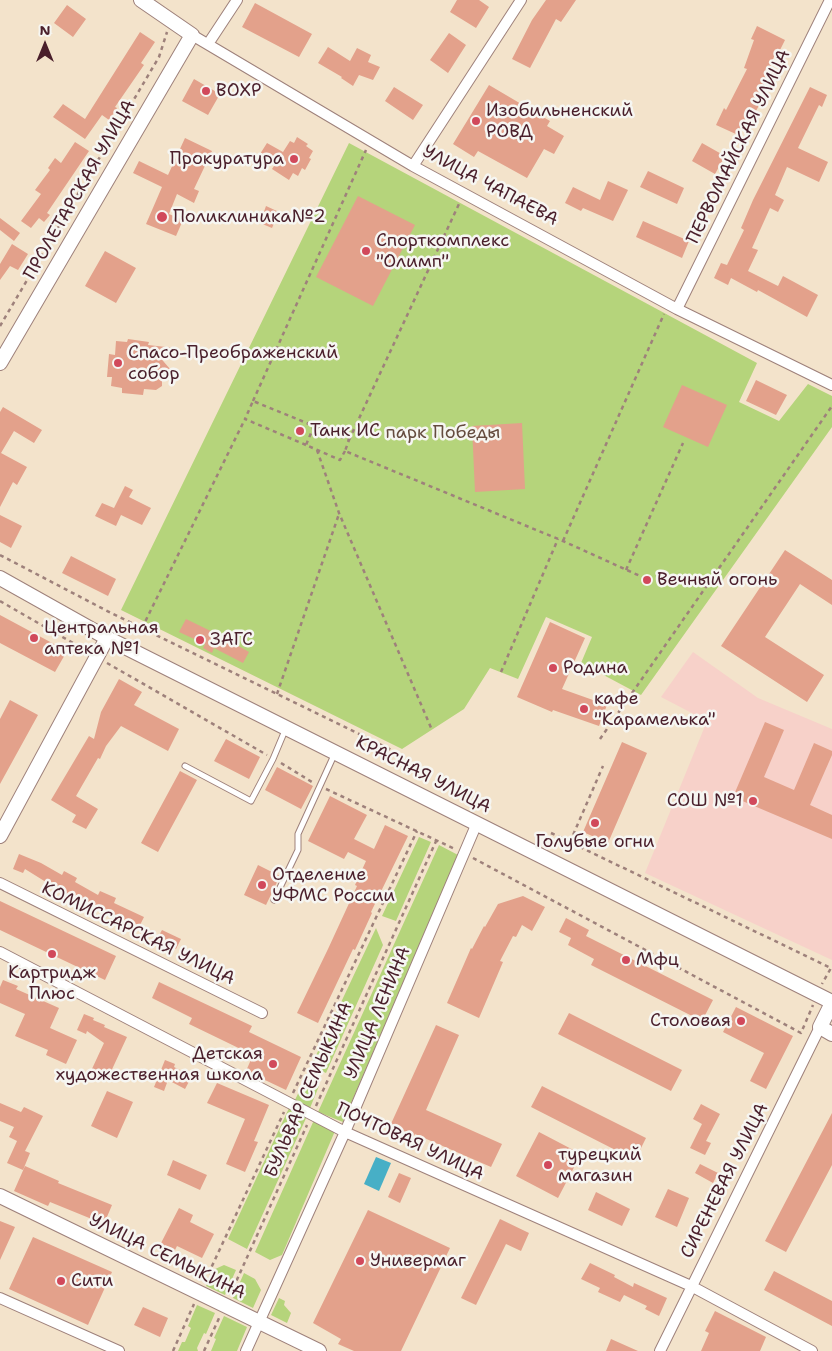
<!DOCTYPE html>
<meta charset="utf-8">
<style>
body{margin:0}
#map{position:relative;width:832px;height:1351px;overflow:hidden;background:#f3e3cb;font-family:"Shantell Sans",sans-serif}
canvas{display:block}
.north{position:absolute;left:20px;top:20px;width:50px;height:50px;-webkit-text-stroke:4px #f6f6f2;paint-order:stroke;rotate:0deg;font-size:14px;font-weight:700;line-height:20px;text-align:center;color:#4a1f2b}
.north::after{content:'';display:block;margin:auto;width:18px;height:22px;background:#4a1f2b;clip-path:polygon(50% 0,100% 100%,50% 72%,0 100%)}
</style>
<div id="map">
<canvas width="832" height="1351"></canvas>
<div class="north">N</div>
</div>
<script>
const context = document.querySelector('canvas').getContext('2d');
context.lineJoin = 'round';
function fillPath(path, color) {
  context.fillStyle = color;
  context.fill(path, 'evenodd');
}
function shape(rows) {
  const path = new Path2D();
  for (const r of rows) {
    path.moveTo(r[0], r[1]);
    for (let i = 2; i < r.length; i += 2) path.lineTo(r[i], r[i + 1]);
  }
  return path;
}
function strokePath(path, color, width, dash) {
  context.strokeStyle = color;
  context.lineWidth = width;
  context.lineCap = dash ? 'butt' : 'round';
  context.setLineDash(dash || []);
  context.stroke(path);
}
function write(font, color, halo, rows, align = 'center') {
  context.font = font + ' "Shantell Sans",sans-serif';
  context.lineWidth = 5;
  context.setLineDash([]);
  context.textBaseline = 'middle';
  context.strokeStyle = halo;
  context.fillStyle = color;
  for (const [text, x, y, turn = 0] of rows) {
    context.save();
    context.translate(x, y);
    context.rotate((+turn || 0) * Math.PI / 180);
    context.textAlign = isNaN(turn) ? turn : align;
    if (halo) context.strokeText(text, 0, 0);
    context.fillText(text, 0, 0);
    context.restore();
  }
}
const built = shape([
 [693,652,758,698,832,729,832,960,645,873,707,721,661,697]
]);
const green = shape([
 [349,143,757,363,739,402,779,421,808,384,832,396,832,427,641,695,581,663,592,637,546,617,518,679,490,668,464,709,402,749,121,610],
 [419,837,431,842,396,921,382,916],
 [439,845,458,855,343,1122,318,1112],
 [376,928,383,945,326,1073,311,1066],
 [305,1079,319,1086,310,1108,295,1100],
 [289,1108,307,1116,247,1249,228,1239],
 [314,1120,335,1131,282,1255,270,1260,255,1252],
 [224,1265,236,1270,225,1295,206,1286,213,1270],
 [244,1273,255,1279,261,1290,253,1308,233,1298],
 [279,1298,285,1301,284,1305,291,1313,287,1323,271,1315],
 [197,1305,215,1313,206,1334,204,1333,197,1348,198,1351,178,1351,182,1342,185,1342,191,1328,188,1326],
 [224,1316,247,1327,237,1351,211,1351,216,1339,214,1338]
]);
const water = shape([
 [376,1157,391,1163,379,1191,364,1184]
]);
const building = shape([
 [457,0,479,0,489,7,476,28,450,12],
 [546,0,576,0,561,22,556,19,530,68,512,59,532,20],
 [255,3,312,34,299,57,242,27],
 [67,5,86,19,73,37,54,23],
 [757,26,785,40,779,52,776,51,762,90,766,92,756,111,751,108,738,135,716,125,724,108,726,110,747,69,744,68,754,40,751,39],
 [140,32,155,42,141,63,144,65,115,107,117,108,109,120,102,115,85,139,53,117,63,104,85,119],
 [449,33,466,45,448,73,430,60],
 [328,47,350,61,357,48,371,55,368,62,380,67,373,80,359,75,353,86,341,78,342,77,318,63],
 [194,79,220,94,208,115,182,101],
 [489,85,550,121,547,126,564,136,554,154,544,149,527,178,478,151,474,157,453,144],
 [394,87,423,105,413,120,385,101],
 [810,87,827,95,822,107,819,105,798,148,828,162,819,182,787,167,775,195,784,200,778,212,770,208,752,248,758,250,748,271,778,286,783,276,818,295,807,317,758,290,757,292,731,278,728,285,714,278,721,263,727,265,744,230,741,228,753,200],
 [297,137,308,144,306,146,313,151,309,158,311,159,305,170,302,168,298,176,293,173,289,180,272,169,276,163,260,154,267,143,283,152,290,141,294,143],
 [185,138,212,151,194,189,199,191,194,203,177,194,169,214,183,220,176,236,146,224,162,187,133,173,139,161,168,175],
 [75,142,89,151,47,213,50,215,44,222,39,218,31,228,21,221,41,194,35,190,50,170,48,168,55,158,61,163],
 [702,143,725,156,715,174,692,161],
 [648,171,684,188,677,204,640,187],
 [608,181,628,190,613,221,583,208,581,211,565,203,573,187,600,200],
 [358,196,415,225,373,306,316,277],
 [266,206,279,212,272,228,260,223],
 [0,218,20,233,14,241,0,230],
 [643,221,689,241,682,258,636,237],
 [12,244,28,254,18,270,10,266,0,280,0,264],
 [105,251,136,268,116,303,85,286],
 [128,339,149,342,148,345,175,348,158,355,170,369,169,373,162,376,162,386,156,390,144,389,143,395,122,393,122,388,111,386,112,377,107,377,109,354,115,355,116,341,127,342],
 [756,380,787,395,776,415,746,401],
 [682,385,727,405,708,447,663,427],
 [3,407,42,430,34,443,14,431,1,453,27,467,17,485,13,482,0,507,0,412],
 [522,423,525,489,475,492,472,426],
 [125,486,133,490,129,497,151,508,142,525,121,515,116,526,95,516,102,503,114,508],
 [0,515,22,526,11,548,0,542],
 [785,550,832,580,832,605,800,584,765,637,824,675,807,702,721,646],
 [71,556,116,579,108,596,62,573],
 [0,615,67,651,55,672,0,643],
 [186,619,221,636,249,652,243,663,214,648,212,653,203,648,205,644,179,632],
 [550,622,585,638,562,689,607,705,599,726,553,710,552,712,517,697],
 [119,679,142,692,134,705,179,729,168,751,121,726,106,746,100,759,98,758,76,796,98,809,86,829,72,822,76,815,51,800,89,736,94,739,101,712],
 [10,700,38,715,0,784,0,719],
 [765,722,784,730,764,777,794,790,814,743,832,751,832,755,810,805,832,815,832,839,733,797],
 [226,739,260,757,249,779,214,761],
 [622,742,647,753,608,843,583,832],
 [277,767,313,786,301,809,265,790],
 [180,771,197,780,158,852,141,843],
 [330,796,367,815,354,839,374,849,385,825,408,836,371,912,372,913,355,950,353,949,318,1023,297,1013,328,949,357,886,355,885,366,861,348,852,344,859,308,841],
 [19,854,41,863,62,875,64,871,77,878,75,882,98,895,100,891,116,898,114,903,144,917,138,929,124,923,125,921,87,904,86,907,25,869,23,873,13,869],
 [258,865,280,876,266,905,244,895],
 [523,896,545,907,532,931,522,925,516,937,513,936,500,961,503,962,479,1018,447,1003,471,948,472,949,484,926,485,927,498,904],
 [0,901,116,956,105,980,0,930],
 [566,918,589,930,586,936,713,1000,702,1021,591,965,594,959,568,945,571,938,559,932],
 [162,930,181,939,176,949,157,939],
 [3,980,18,986,16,989,59,1008,50,1028,77,1040,66,1064,46,1055,48,1050,15,1036,25,1014,0,1003,0,987],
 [159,982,252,1026,249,1032,301,1057,286,1090,246,1071,253,1055,189,1024,192,1018,152,998],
 [736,1007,793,1036,766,1089,750,1081,764,1053,723,1032],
 [569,1013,682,1070,671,1091,558,1034],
 [84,1014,94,1018,93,1020,105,1025,104,1027,127,1037,108,1078,91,1071,104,1043,87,1031,86,1034,77,1030],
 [436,1025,459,1035,426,1110,502,1144,491,1167,415,1134,414,1136,390,1126],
 [165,1060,175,1064,174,1067,192,1076,185,1089,168,1080,164,1091,154,1087],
 [217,1083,269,1105,254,1141,258,1142,245,1172,226,1164,245,1119,207,1103],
 [542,1086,646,1138,635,1160,531,1107],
 [107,1091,133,1102,117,1138,91,1126],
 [0,1103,21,1112,24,1107,43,1116,25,1151,30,1153,23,1170,7,1163,17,1141,9,1137,14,1127,0,1121],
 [701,1104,720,1114,706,1141,711,1143,705,1155,690,1148,702,1124,693,1119],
 [832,1113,832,1165,786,1252,765,1241],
 [539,1132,581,1154,558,1198,516,1176],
 [173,1160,207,1175,200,1190,167,1175],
 [700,1164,718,1173,713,1183,695,1173],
 [25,1166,59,1181,58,1183,112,1205,104,1224,50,1202,48,1206,14,1191],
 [399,1173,411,1178,400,1203,388,1197],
 [668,1189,689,1198,677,1227,655,1217],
 [596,1192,630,1209,622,1226,588,1210],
 [179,1208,193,1215,190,1222,214,1234,202,1258,177,1246,174,1252,160,1245],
 [368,1210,450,1248,401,1351,354,1351,338,1344,341,1339,313,1323],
 [500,1219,529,1233,521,1251,506,1244,476,1305,461,1298],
 [0,1221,15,1227,0,1260],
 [33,1237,112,1272,88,1325,9,1289],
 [590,1263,615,1275,614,1277,633,1287,634,1283,667,1298,659,1316,645,1309,647,1306,624,1295,620,1302,598,1292,600,1288,581,1279],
 [774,1271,832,1301,832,1326,764,1290],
 [143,1307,168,1318,160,1337,134,1325],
 [715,1311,766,1337,760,1351,701,1351,709,1333,705,1331],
 [611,1339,638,1351,606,1351]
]);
const path = shape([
 [0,326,159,57,167,32],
 [253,401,366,150],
 [349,440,459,204],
 [306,445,245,419,253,401,314,426],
 [317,450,339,513,432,730],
 [345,451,340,460,306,445,314,426,349,440,345,451,563,541,640,576],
 [563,541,664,314],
 [0,555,113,614,400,754],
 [626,570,683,443],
 [0,601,85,650],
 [142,628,245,419],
 [107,663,267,755],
 [501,672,558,539],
 [277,694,339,514],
 [600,739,832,406],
 [281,763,312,782],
 [326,789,455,849],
 [551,833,831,968,822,984],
 [570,842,603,766],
 [473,858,801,1033,813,1005],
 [293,1093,417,831],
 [316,1106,437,839],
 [205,1281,284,1112],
 [230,1295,307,1125],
 [173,1351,194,1304],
 [204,1351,220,1316]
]);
const lane = shape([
 [185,766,251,801,273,759,286,728],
 [274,900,298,850,298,834,335,753]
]);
const street = shape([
 [192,35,413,166,677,309,832,385],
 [208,44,237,0],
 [413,166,521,0],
 [677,309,830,0],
 [0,883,262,1013],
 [0,952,345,1132,691,1286,812,1351],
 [0,1298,119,1351],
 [246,1351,345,1132,477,823],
 [660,1351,820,1027]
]);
const secondary = shape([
 [0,363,192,35,141,0],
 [0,578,107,638,832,1002],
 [0,836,107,638],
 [832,1003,820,1027,832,1034],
 [0,1196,319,1351]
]);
const markers = [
 [206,91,5,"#d1495b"],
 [476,121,5,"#d1495b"],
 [294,159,5,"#d1495b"],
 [162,217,6,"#d1495b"],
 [366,251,5,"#d1495b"],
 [118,363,5,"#d1495b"],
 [300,431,5,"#d1495b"],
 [647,580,5,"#d1495b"],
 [34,638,5,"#d1495b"],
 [200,640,5,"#d1495b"],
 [553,668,5,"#d1495b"],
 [584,709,5,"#d1495b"],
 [753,801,5,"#d1495b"],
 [595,823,5,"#d1495b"],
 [262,885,5,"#d1495b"],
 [52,954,5,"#d1495b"],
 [626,960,5,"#d1495b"],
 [741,1021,5,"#d1495b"],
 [273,1064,5,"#d1495b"],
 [548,1165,5,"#d1495b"],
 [360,1261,5,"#d1495b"],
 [61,1281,5,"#d1495b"]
];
const poiNames = [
 ["ВОХР",216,91],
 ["Изобильненский",486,111],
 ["РОВД",486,132],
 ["Прокуратура",284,159,"right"],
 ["Поликлиника№2",173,217],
 ["Спорткомплекс",376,241],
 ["\"Олимп\"",376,262],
 ["Спасо-Преображенский",128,353],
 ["собор",128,374],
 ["Танк ИС",310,431],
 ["Вечный огонь",657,580],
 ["Центральная",44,628],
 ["аптека №1",44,649],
 ["ЗАГС",210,640],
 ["Родина",563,668],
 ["кафе",594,699],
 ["\"Карамелька\"",594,720],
 ["СОШ №1",743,801,"right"],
 ["Голубые огни",595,842,"center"],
 ["Отделение",272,875],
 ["УФМС России",272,896],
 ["Мфц",636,960],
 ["Картридж",52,973,"center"],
 ["Плюс",52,994,"center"],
 ["Столовая",731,1021,"right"],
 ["Детская",263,1054,"right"],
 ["художественная школа",263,1075,"right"],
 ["турецкий",558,1155],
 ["магазин",558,1176],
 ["Универмаг",370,1261],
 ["Сити",71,1281]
];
const streetNames = [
 ["ПЕРВОМАЙСКАЯ УЛИЦА",739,147,-64],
 ["УЛИЦА ЧАПАЕВА",490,186,28],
 ["ПРОЛЕТАРСКАЯ УЛИЦА",80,190,-60],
 ["КРАСНАЯ УЛИЦА",423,775,27],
 ["КОМИССАРСКАЯ УЛИЦА",138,934,26],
 ["УЛИЦА ЛЕНИНА",378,1013,-67],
 ["БУЛЬВАР СЕМЫКИНА",309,1090,-66],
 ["ПОЧТОВАЯ УЛИЦА",410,1142,25],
 ["СИРЕНЕВАЯ УЛИЦА",725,1181,-63],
 ["УЛИЦА СЕМЫКИНА",167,1257,26]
];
const parkNames = [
 ["парк Победы",443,433]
];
fillPath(built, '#f7d1c9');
fillPath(green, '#b5d47b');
fillPath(water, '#47afc6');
fillPath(building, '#e3a18b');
strokePath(lane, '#9e817b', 7);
strokePath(street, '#9e817b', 12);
strokePath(secondary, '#9e817b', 16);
strokePath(path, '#9e817b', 2.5, [4, 4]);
strokePath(lane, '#fff', 5);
strokePath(street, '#fff', 10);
strokePath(secondary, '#fff', 14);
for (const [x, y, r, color] of markers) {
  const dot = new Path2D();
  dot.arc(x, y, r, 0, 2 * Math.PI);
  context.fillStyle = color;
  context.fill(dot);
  strokePath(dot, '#f6f6f2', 2);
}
write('18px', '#4a1f2b', '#f6f6f2', poiNames, 'left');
write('18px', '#4a1f2b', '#f6f6f2', streetNames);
write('18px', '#654c3f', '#f6f6f2', parkNames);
</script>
